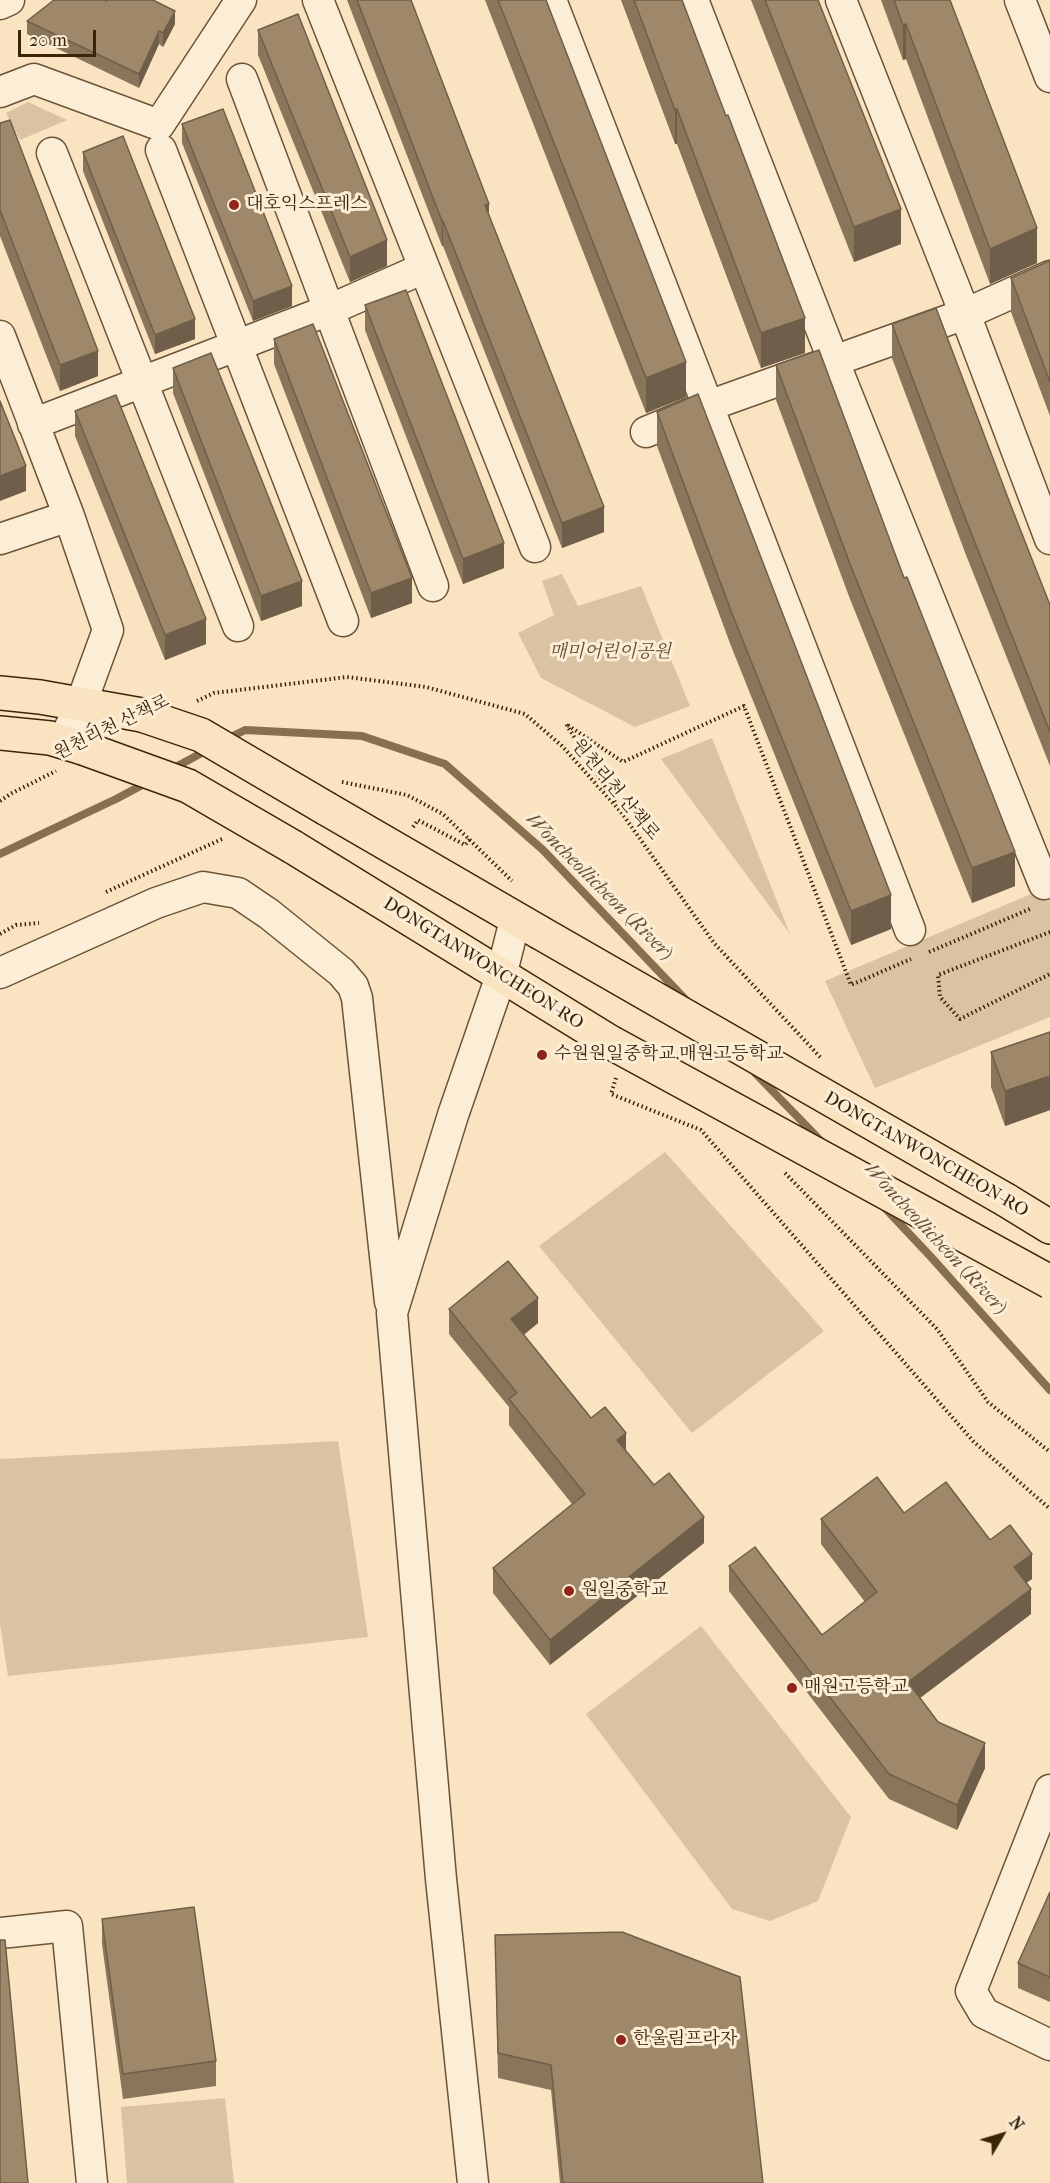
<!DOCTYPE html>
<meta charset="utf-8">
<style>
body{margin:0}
#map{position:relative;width:1050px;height:2183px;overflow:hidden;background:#fae3c1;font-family:"IM FELL French Canon",serif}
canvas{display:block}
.north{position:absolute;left:972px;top:2105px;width:60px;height:60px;-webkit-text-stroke:4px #fcedd7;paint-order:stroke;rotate:52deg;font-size:16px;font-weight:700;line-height:24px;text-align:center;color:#3b2509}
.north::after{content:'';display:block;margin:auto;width:21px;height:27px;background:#3b2509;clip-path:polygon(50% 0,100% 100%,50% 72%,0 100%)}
.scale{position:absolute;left:18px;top:30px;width:78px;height:27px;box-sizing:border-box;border:3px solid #3b2509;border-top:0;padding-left:8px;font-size:18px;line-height:21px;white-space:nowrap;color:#3b2509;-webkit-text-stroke:4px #fcedd7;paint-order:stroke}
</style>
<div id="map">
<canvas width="1050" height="2183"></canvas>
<div class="north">N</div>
<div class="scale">20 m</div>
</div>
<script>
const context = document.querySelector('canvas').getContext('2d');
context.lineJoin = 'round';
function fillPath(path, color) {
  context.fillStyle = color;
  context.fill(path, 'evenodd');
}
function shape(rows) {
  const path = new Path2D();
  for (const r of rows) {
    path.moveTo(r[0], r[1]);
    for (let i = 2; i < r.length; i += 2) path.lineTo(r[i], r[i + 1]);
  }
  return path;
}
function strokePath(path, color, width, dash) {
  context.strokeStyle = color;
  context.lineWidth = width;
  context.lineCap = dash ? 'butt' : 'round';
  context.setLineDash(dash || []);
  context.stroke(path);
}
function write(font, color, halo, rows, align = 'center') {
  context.font = font + ' "IM FELL French Canon","Noto Serif KR",serif';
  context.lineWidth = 6;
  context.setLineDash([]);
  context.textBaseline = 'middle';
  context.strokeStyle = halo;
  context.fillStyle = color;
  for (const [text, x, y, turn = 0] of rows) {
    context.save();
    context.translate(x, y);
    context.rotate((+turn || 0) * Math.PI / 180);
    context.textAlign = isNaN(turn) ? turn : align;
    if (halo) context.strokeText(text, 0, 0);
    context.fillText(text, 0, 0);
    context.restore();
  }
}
const green = shape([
 [28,102,67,120,20,140,6,113],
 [562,574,578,606,641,586,690,706,635,727,541,678,518,633,554,615,542,581],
 [712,738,790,934,661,759],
 [1050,886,1050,1017,875,1088,825,981],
 [665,1152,824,1331,692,1433,539,1246],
 [338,1441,368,1637,8,1676,0,1624,0,1459],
 [701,1626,851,1817,818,1901,770,1921,732,1909,586,1714],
 [225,2098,234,2183,127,2183,121,2107]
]);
const stream = shape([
 [227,739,245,730,362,736,445,764,543,850,687,1001],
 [172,769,209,749],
 [0,854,116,799,148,782],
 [755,1073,822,1142],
 [884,1207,931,1257,1050,1390]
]);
const path = shape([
 [197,701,214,693,347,677,426,687,525,714,562,746,621,812,714,943,821,1058],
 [342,782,407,795,443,814,512,881],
 [0,801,12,793,56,771],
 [615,802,566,724,623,762,744,706,851,985,911,959],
 [413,827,418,820,465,845,470,839],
 [106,892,222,839],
 [1050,932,938,975,940,997,960,1019,1050,974],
 [0,934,16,925,39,923],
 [929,952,1030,909],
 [616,1078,611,1094,701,1130,973,1441,1050,1509],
 [785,1173,937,1329,988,1402,1050,1452]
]);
const minor = shape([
 [318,0,535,547],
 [551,0,708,406,646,432],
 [693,0,834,362,1044,884],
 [841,0,965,314,1050,539],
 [1020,0,1050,77],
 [0,4,9,0],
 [242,79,433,586],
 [0,92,34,79,159,125,241,0],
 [161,150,343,621],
 [52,153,238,626],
 [0,336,69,516,108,630,81,704,63,742],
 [33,424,329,310,424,268],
 [0,539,69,516],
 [910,930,708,406,965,314,1050,276],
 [0,973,156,903,203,887,238,893,269,914,341,972,353,986,357,998,390,1302],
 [1050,1790,971,1991,984,2013,1050,2045],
 [0,1933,67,1926,92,2183],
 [473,2183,441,1879,392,1313,453,1115,501,976,515,920]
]);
const major = shape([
 [0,693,40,697,142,715],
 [0,733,50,738,83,748],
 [327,809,539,932],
 [293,847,610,1042],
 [1006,1200,1050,1227]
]);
const majorBridge = shape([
 [142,715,201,735,327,809],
 [83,748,188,786,293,847],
 [539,932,1006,1200],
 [610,1042,1050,1282]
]);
const wall = shape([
 [347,0,411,0,604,532,562,548,443,246,442,246],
 [485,0,546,0,686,397,646,413],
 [621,0,682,0,805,353,761,368,677,144,675,144],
 [751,0,818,0,901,244,854,262],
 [881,0,950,0,1037,263,990,284,906,59,903,60],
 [27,21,175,24,163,47,159,44,139,88,27,34],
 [258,30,387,266,350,282,258,55],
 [0,123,98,376,60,391,0,236],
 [182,124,292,306,253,321,182,143],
 [83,152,195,339,155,354,83,171],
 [1050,263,1050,416,1011,312,1011,278],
 [365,305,504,568,463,584,365,330],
 [892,324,1011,506,1050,605,1050,766,966,555,892,358],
 [274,339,412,603,371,618,274,364],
 [776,365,904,578,1015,886,972,903,850,599,776,400],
 [173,368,302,606,261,621,173,393],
 [75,411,206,644,165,660,75,436],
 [657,412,891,929,851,945,731,646,657,446],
 [1050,1032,1050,1110,1005,1126,991,1087,991,1052],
 [449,1309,538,1323,524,1335,591,1418,626,1451,654,1485,704,1543,550,1665,493,1593,493,1568,572,1504,509,1425,509,1407,449,1334],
 [904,1513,990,1540,1032,1579,1026,1583,1031,1614,920,1698,938,1722,985,1768,957,1830,889,1799,729,1591,729,1566,822,1635,865,1602,821,1544,821,1519],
 [1050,1892,1050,2002,1018,1988,1018,1963],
 [102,1919,216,2061,216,2086,123,2099,102,1944],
 [495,1935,763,2183,560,2183,551,2090,498,2078]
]);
const shadedWall = shape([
 [175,11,175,24,163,47,163,33],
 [906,24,906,59,903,60,903,25],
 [159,31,159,44,139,88,139,74],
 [677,109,677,144,675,144,675,110],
 [489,204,489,229,485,205],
 [901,209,901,244,854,262,854,227],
 [442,221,443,221,443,246,442,246],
 [1037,228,1037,263,990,284,990,249],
 [387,240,387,266,350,282,350,257],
 [292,286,292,306,253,321,253,301],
 [805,318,805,353,761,368,761,333],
 [195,319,195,339,155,354,155,335],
 [98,351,98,376,60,391,60,365],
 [686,362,686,397,646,413,646,378],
 [26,466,26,491,0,501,0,476],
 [604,507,604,532,562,548,562,523],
 [504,543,504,568,463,584,463,559],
 [412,578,412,603,371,618,371,593],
 [302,581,302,606,261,621,261,596],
 [206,619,206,644,165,660,165,635],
 [1015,852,1015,886,972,903,972,868],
 [891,895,891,929,851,945,851,911],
 [1050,1076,1050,1110,1005,1126,1005,1091],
 [538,1298,538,1323,511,1344,511,1319],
 [626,1433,626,1458,617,1440],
 [704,1517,704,1543,550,1665,550,1640],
 [1032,1554,1032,1579,1014,1592,1014,1567],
 [1031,1589,1031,1614,908,1707,908,1682],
 [985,1743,985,1768,957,1830,957,1805]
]);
const building = shape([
 [54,0,105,0,107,1,107,0,153,0,175,11,163,33,159,31,139,74,27,21,54,0],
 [357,0,411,0,489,204,485,205,604,507,562,523,443,221,442,221,357,0],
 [498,0,546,0,686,362,646,378,498,0],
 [634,0,682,0,726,116,728,115,805,318,761,333,677,109,675,110,634,0],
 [765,0,818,0,901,209,854,227,765,0],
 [894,0,950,0,1037,228,990,249,906,24,903,25,894,0],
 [298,14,387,240,350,257,258,30,298,14],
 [223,109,292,286,253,301,182,124,223,109],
 [10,120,98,351,60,365,0,210,0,123,10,120],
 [123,136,195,319,155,335,83,152,123,136],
 [1049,261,1050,263,1050,382,1011,278,1049,261],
 [406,290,504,543,463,559,365,305,406,290],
 [936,308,1011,506,1050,605,1050,732,966,520,892,324,936,308],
 [313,324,412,578,371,593,274,339,313,324],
 [819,350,904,578,907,577,1015,852,972,868,850,564,776,365,819,350],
 [211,353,302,581,261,596,173,368,211,353],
 [698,394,891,895,851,911,731,611,657,412,698,394],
 [116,395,206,619,165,635,75,411,116,395],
 [0,401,26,466,0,476,0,401],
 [1050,1032,1050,1076,1005,1091,991,1052,1050,1032],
 [508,1261,538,1298,511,1319,591,1418,605,1407,626,1433,617,1440,654,1485,669,1473,704,1517,550,1640,493,1568,585,1494,509,1399,517,1393,449,1309,508,1261],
 [877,1477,904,1513,946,1482,990,1540,1010,1525,1032,1554,1014,1567,1031,1589,908,1682,938,1722,985,1743,957,1805,889,1774,729,1566,755,1547,822,1635,877,1592,821,1519,877,1477],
 [1050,1892,1050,1977,1018,1963,1050,1892],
 [194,1907,216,2061,123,2074,102,1919,194,1907],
 [622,1932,740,1977,763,2183,563,2183,551,2065,498,2053,495,1935,622,1932],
 [0,1940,5,1940,28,2183,0,2183,0,1940]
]);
const markers = [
 [234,205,6,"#8f2418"],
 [542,1055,6,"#8f2418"],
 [569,1591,6,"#8f2418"],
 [792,1688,6,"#8f2418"],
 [621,2040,6,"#8f2418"]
];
const poiNames = [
 ["대호익스프레스",246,205],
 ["수원원일중학교.매원고등학교",554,1055],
 ["원일중학교",581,1591],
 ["매원고등학교",804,1688],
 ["한울림프라자",633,2040]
];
const parkNames = [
 ["매미어린이공원",610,653]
];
const streetNames = [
 ["원천리천 산책로",112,728,-26],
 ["원천리천 산책로",615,790,50],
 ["DONGTANWONCHEON-RO",483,964,32],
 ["DONGTANWONCHEON-RO",926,1155,30]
];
const waterNames = [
 ["Woncheollicheon (River)",599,887,45],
 ["Woncheollicheon (River)",935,1239,47]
];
fillPath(green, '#dac3a2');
strokePath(stream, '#877052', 8);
strokePath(minor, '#6b5437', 33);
strokePath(major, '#3b2509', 36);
strokePath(path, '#3b2509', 4, [1.5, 3]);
strokePath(minor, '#fcedd7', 30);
strokePath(major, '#fae3c1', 33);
strokePath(majorBridge, '#3b2509', 36, []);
strokePath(majorBridge, '#fae3c1', 33);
fillPath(wall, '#88755a');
fillPath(shadedWall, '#6f5f4a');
fillPath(building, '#9e8869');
strokePath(building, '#6f5f4a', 1.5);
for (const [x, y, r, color] of markers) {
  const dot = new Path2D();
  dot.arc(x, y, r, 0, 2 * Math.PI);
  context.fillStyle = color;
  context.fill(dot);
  strokePath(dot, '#fcedd7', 2);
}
write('18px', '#3b2509', '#fcedd7', poiNames, 'left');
write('italic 18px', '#634c2f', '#fcedd7', parkNames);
write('18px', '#3b2509', '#fcedd7', streetNames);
write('italic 20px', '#675133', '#fcedd7', waterNames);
</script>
